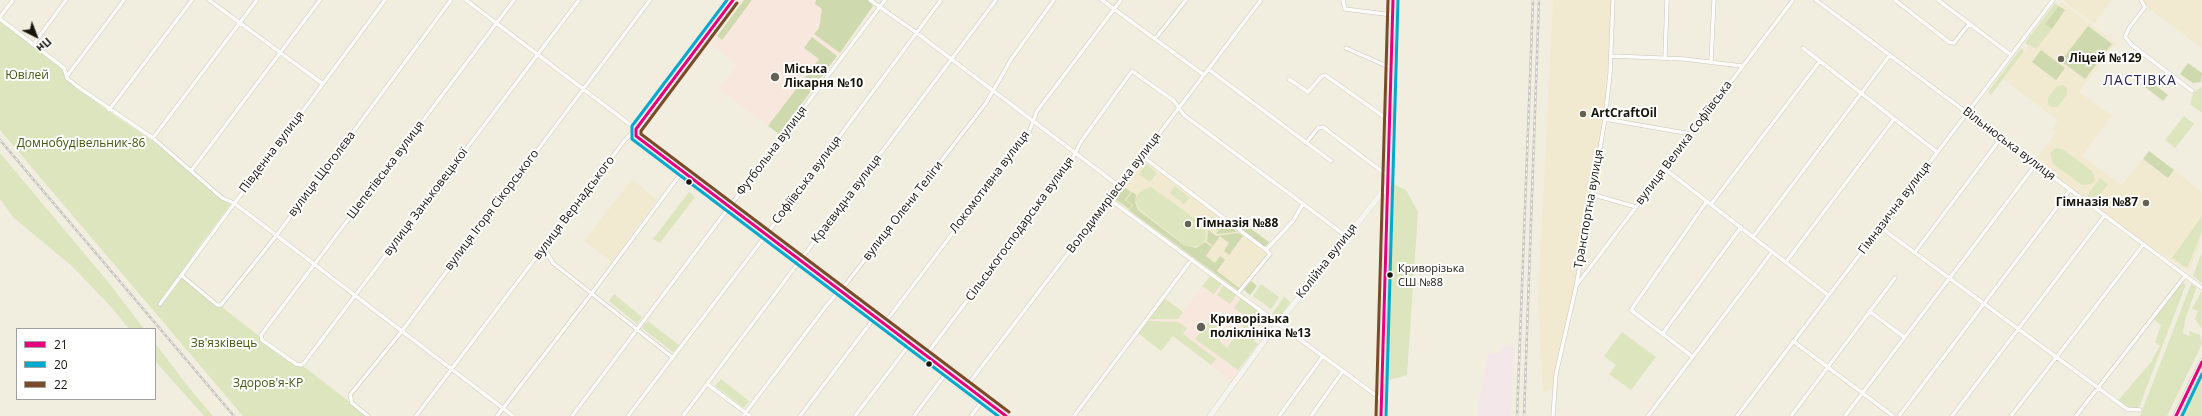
<!DOCTYPE html>
<meta charset="utf-8">
<style>
body{margin:0}
#map{position:relative;width:2202px;height:416px;overflow:hidden;background:#f2eedf;font-family:"Open Sans",sans-serif}
canvas{display:block}
.legend{position:absolute;left:16px;top:328px;width:140px;height:72px;box-sizing:border-box;background:#fff;border:1px solid #a2a19d;margin:0;padding:5px 7px;list-style:none;font-size:12px;color:#17150b}
.legend li{display:flex;align-items:center;gap:8px;height:20px}
.legend b{width:20px;border:1px solid #a2a19d}
.north{position:absolute;left:16px;top:16px;width:40px;height:40px;-webkit-text-stroke:3px #fff;paint-order:stroke;rotate:138deg;font-size:11px;font-weight:700;line-height:16px;text-align:center;color:#17150b}
.north::after{content:'';display:block;margin:auto;width:14px;height:18px;background:#17150b;clip-path:polygon(50% 0,100% 100%,50% 72%,0 100%)}
</style>
<div id="map">
<canvas width="2202" height="416"></canvas>
<ul class="legend">
<li><b style="height:5px;background:#e5007d"></b>21</li>
<li><b style="height:5px;background:#00a9ce"></b>20</li>
<li><b style="height:5px;background:#7a4b2a"></b>22</li>
</ul>
<div class="north">Пн</div>
</div>
<script>
const context = document.querySelector('canvas').getContext('2d');
context.lineJoin = 'round';
function fillPath(path, color) {
  context.fillStyle = color;
  context.fill(path, 'evenodd');
}
function shape(rows) {
  const path = new Path2D();
  for (const r of rows) {
    path.moveTo(r[0], r[1]);
    for (let i = 2; i < r.length; i += 2) path.lineTo(r[i], r[i + 1]);
  }
  return path;
}
function strokePath(path, color, width, dash) {
  context.strokeStyle = color;
  context.lineWidth = width;
  context.lineCap = dash ? 'butt' : 'round';
  context.setLineDash(dash || []);
  context.stroke(path);
}
function write(font, color, halo, rows, align = 'center') {
  context.font = font + ' "Open Sans",sans-serif';
  context.lineWidth = 4;
  context.setLineDash([]);
  context.textBaseline = 'middle';
  context.strokeStyle = halo;
  context.fillStyle = color;
  for (const [text, x, y, turn = 0] of rows) {
    context.save();
    context.translate(x, y);
    context.rotate((+turn || 0) * Math.PI / 180);
    context.textAlign = isNaN(turn) ? turn : align;
    if (halo) context.strokeText(text, 0, 0);
    context.fillText(text, 0, 0);
    context.restore();
  }
}
const built = shape([
 [1553,0,1613,0,1605,119,1576,287,1554,388,1543,393,1538,299],
 [2063,0,2112,0,2094,24],
 [2141,0,2202,0,2202,48,2139,1],
 [2061,2,2116,43,2079,92,2112,115,2082,156,2122,185,2143,159,2168,178,2174,170,2202,192,2202,238,2189,272,2105,215,2035,161,2056,132,2052,129,2058,120,2003,79],
 [1142,156,1270,254,1238,293,1109,199],
 [631,181,634,181,657,200,611,262,584,241]
]);
const industrial = shape([
 [1501,346,1514,346,1511,416,1477,416,1488,354,1500,353]
]);
const medical = shape([
 [744,0,868,0,873,6,779,134,719,89,737,65,711,44],
 [1211,275,1267,316,1258,329,1261,332,1254,341,1258,344,1231,380,1173,336,1161,351,1138,333,1164,298,1183,312]
]);
const green = shape([
 [2055,3,2059,6,2046,24,2052,29,2036,49,2030,45,2029,46,2025,43],
 [0,20,64,69,66,73,64,77,108,111,151,140,230,205,194,253,181,275,296,365,303,366,368,416,243,416,0,130],
 [2021,48,2024,51,1991,95,1988,92],
 [2063,85,2067,88,2067,94,2058,107,2051,107,2048,104,2048,98,2057,86],
 [2202,87,2202,113,2190,104,2194,92],
 [2184,116,2194,124,2175,148,2165,140],
 [2056,148,2064,150,2093,172,2095,179,2093,183,2087,185,2082,185,2053,164,2050,153],
 [0,153,109,283,144,329,129,329,112,308,73,267,14,218,0,199],
 [1146,164,1157,173,1150,182,1139,174],
 [2100,178,2108,184,2095,201,2087,196],
 [1387,181,1406,190,1418,212,1407,375,1382,382],
 [1175,186,1190,198,1184,204,1170,193],
 [1151,187,1201,223,1206,232,1205,240,1201,244,1193,247,1185,245,1139,209,1135,201,1137,195,1144,189],
 [689,192,695,197,660,243,653,239],
 [1212,216,1223,224,1218,231,1207,223],
 [2202,216,2202,232,2187,268,2172,258],
 [2202,252,2202,283,2193,276],
 [1211,275,1222,283,1214,294,1202,286],
 [2179,283,2186,284,2138,410,2127,409,2117,402,2151,362,2160,346,2155,342,2161,325,2152,318],
 [1261,284,1279,297,1271,309,1253,296],
 [2191,284,2196,286,2196,289,2185,320,2183,333,2189,336,2190,331,2200,335,2202,344,2167,416,2140,416],
 [1224,285,1237,294,1230,304,1217,295],
 [2201,292,2202,292,2202,329,2195,319,2198,311,2192,309],
 [614,294,642,317,637,324,609,301],
 [1284,297,1290,302,1279,319,1272,314],
 [1164,298,1183,312,1178,319,1149,319],
 [1241,298,1267,316,1260,326,1234,308],
 [1210,320,1226,332,1219,341,1227,348,1247,321,1261,332,1254,341,1258,344,1238,370,1195,339],
 [648,321,679,345,673,352,642,328],
 [1147,321,1178,322,1187,328,1183,334,1216,359,1211,365,1173,336,1161,351,1138,333],
 [1622,332,1656,357,1631,390,1609,374,1616,365,1604,356],
 [155,343,190,389,213,416,204,416,155,361],
 [2202,376,2202,416,2182,416,2196,390],
 [721,379,749,401,744,408,715,386]
]);
const forest = shape([
 [744,0,752,0,722,40,717,36],
 [816,0,868,0,873,6,840,53,814,34,819,28,822,9,815,4],
 [2059,6,2065,10,2052,29,2045,24],
 [2088,26,2112,44,2085,79,2061,61],
 [812,37,837,56,779,134,768,126,819,59,804,48],
 [2041,50,2065,68,2056,80,2032,62],
 [2188,63,2202,73,2201,82,2193,83,2180,74],
 [2150,81,2168,95,2163,101,2145,87],
 [2149,151,2174,170,2168,178,2143,159],
 [1123,186,1131,192,1125,200,1132,205,1129,209,1114,198],
 [1132,192,1136,195,1135,202,1138,210,1184,245,1196,248,1205,242,1212,247,1206,256,1215,263,1220,256,1225,260,1217,271,1239,288,1238,290,1129,210,1133,205,1126,200],
 [1225,222,1237,232,1216,234],
 [1243,223,1269,242,1264,248,1239,229],
 [1208,230,1216,236,1238,233,1243,236,1229,255,1224,251,1229,243,1220,236,1213,246,1207,241],
 [1251,281,1257,286,1250,295,1244,290]
]);
const street = shape([
 [209,0,323,84],
 [514,0,261,335,262,340,296,364,301,365,304,363,579,0],
 [870,0,917,33,1119,186],
 [1102,0,1204,75],
 [1343,0,1345,9,1393,15],
 [1816,0,2202,288],
 [1895,0,1949,42,1954,43,1969,24],
 [1938,0,2011,55],
 [2141,0,2145,7,2129,28,2125,37,2132,45,2192,91],
 [0,17,13,0],
 [0,19,64,68,67,78,78,87,153,138,222,198,234,203,513,416],
 [1155,39,1186,0],
 [33,45,66,0],
 [1346,48,1391,68],
 [1803,48,1937,152],
 [1611,56,1684,59,1742,66],
 [1665,58,1667,0],
 [1711,61,1714,0],
 [1208,69,1331,161],
 [67,76,124,0],
 [1289,79,1308,92,1321,77,1325,75,1390,121],
 [109,110,192,0],
 [1605,119,1691,134],
 [153,138,257,0],
 [1306,143,1318,128,1323,127,1388,176],
 [1142,156,1266,250,1293,221,1303,204],
 [1665,169,1828,295],
 [191,171,320,0],
 [1591,194,1636,207],
 [1109,199,1381,399],
 [1711,204,1820,61],
 [1880,227,2127,409,2140,410],
 [1753,237,1890,55],
 [544,248,553,263,672,357],
 [1915,252,2001,138],
 [1786,262,1894,119],
 [181,275,217,305,221,305,276,236,451,0],
 [1576,286,1793,0],
 [1238,293,1270,254,1266,250],
 [160,304,385,0],
 [1869,311,1904,337],
 [884,324,1029,132,1037,111,1121,0],
 [1663,333,1741,227],
 [1793,341,1893,416],
 [926,355,1070,164,1080,143,1132,71,1174,101,1184,115,1346,236],
 [1693,357,1631,310,1707,201],
 [707,384,750,416],
 [967,386,1261,0],
 [368,416,352,403,350,395,402,331,650,0],
 [416,416,625,140,636,129,466,0],
 [497,416,592,293,682,172],
 [572,416,885,0],
 [628,416,766,235,941,0],
 [683,416,996,0],
 [743,416,827,305,846,284,986,103,1012,58,1054,0],
 [800,416,875,317],
 [855,416,910,344],
 [914,416,947,372],
 [971,416,984,399],
 [1074,416,1192,259],
 [1279,416,1323,356],
 [1311,416,1343,371],
 [1553,416,1556,374,1576,287,1605,119,1610,74,1613,0],
 [1648,416,1772,252],
 [1737,416,2053,0],
 [1791,416,1895,278],
 [1845,416,2036,164],
 [1899,416,2070,190],
 [1952,416,2105,215],
 [2011,416,2143,245],
 [2076,416,2185,276]
]);
const secondary = shape([
 [733,0,636,129,636,136,1006,416],
 [1210,416,1269,335,1388,185],
 [1381,416,1393,0]
]);
const primary = shape([
 [2176,416,2202,362]
]);
const rail = shape([
 [0,140,234,416],
 [1517,416,1533,0],
 [1524,416,1539,0]
]);
const bus1 = shape([
 [733,0,636,129,636,136,1006,416],
 [1381,416,1393,0],
 [2176,416,2202,362]
]);
const bus2 = shape([
 [727,0,632,126,632,139,998,416],
 [1386,416,1398,0],
 [2182,416,2202,374]
]);
const bus3 = shape([
 [737,3,641,131,641,134,1009,412],
 [1376,416,1388,0]
]);
const markers = [
 [2061,59,4,"#646155"],
 [775,77,5,"#646155"],
 [1583,114,4,"#646155"],
 [689,182,3.5,"#17150b"],
 [2146,203,4,"#646155"],
 [1188,224,4,"#646155"],
 [1390,275,3.5,"#17150b"],
 [1201,327,5,"#646155"],
 [929,364,3.5,"#17150b"]
];
const busNames = [
 ["Криворізька",1398,269],
 ["СШ №88",1398,283]
];
const poiNames = [
 ["Ліцей №129",2069,59],
 ["Міська",784,70],
 ["Лікарня №10",784,84],
 ["ArtCraftOil",1591,114],
 ["Гімназія №87",2138,203,"right"],
 ["Гімназія №88",1196,224],
 ["Криворізька",1210,320],
 ["поліклініка №13",1210,334]
];
const parkNames = [
 ["Ювілей",27,76],
 ["Домнобудівельник-86",81,144],
 ["Зв'язківець",224,344],
 ["Здоров'я-КР",268,384]
];
const streetNames = [
 ["вулиця Велика Софіївська",1684,143,-53],
 ["Вільнюська вулиця",2009,144,37],
 ["Футбольна вулиця",772,151,-53],
 ["Південна вулиця",272,152,-53],
 ["Шепетівська вулиця",386,170,-53],
 ["вулиця Щоголєва",322,174,-53],
 ["Софіївська вулиця",807,180,-53],
 ["Локомотивна вулиця",990,182,-53],
 ["Володимирівська вулиця",1114,193,-53],
 ["Краєвидна вулиця",847,199,-53],
 ["вулиця Заньковецької",426,202,-53],
 ["вулиця Вернадського",574,208,-53],
 ["Гімназична вулиця",1895,208,-53],
 ["Транспортна вулиця",1589,209,-80],
 ["вулиця Ігоря Сікорського",492,210,-53],
 ["вулиця Олени Теліги",903,211,-52],
 ["Сільськогосподарська вулиця",1020,229,-54],
 ["Колійна вулиця",1327,261,-52]
];
const quarterNames = [
 ["ЛАСТІВКА",2140,81]
];
fillPath(built, '#f1ead1');
fillPath(industrial, '#f3e7e9');
fillPath(medical, '#f7e7dc');
fillPath(green, '#dce5be');
fillPath(forest, '#cfd9ae');
strokePath(street, '#c9c5ba', 4.5);
strokePath(secondary, '#c9c5ba', 6);
strokePath(primary, '#d0cec8', 7);
strokePath(street, '#fdfcfa', 3.5);
strokePath(secondary, '#f6f4ef', 5.5);
strokePath(primary, '#efece3', 6);
strokePath(rail, '#c6c5c1', 2.5);
strokePath(rail, '#fff', 1, [3]);
strokePath(bus1, '#e5007d', 3);
strokePath(bus2, '#00a9ce', 3);
strokePath(bus3, '#7a4b2a', 3);
for (const [x, y, r, color] of markers) {
  const dot = new Path2D();
  dot.arc(x, y, r, 0, 2 * Math.PI);
  context.fillStyle = color;
  context.fill(dot);
  strokePath(dot, '#fff', 1.5);
}
write('11px', '#17150b', '#fff', busNames, 'left');
write('bold 12px', '#17150b', '#fff', poiNames, 'left');
write('12px', '#475811', '#fff', parkNames);
write('12px', '#17150b', '#fff', streetNames);
context.letterSpacing = '1px';
write('14px', '#29235d', '#fff', quarterNames);
context.letterSpacing = '0px';
</script>
